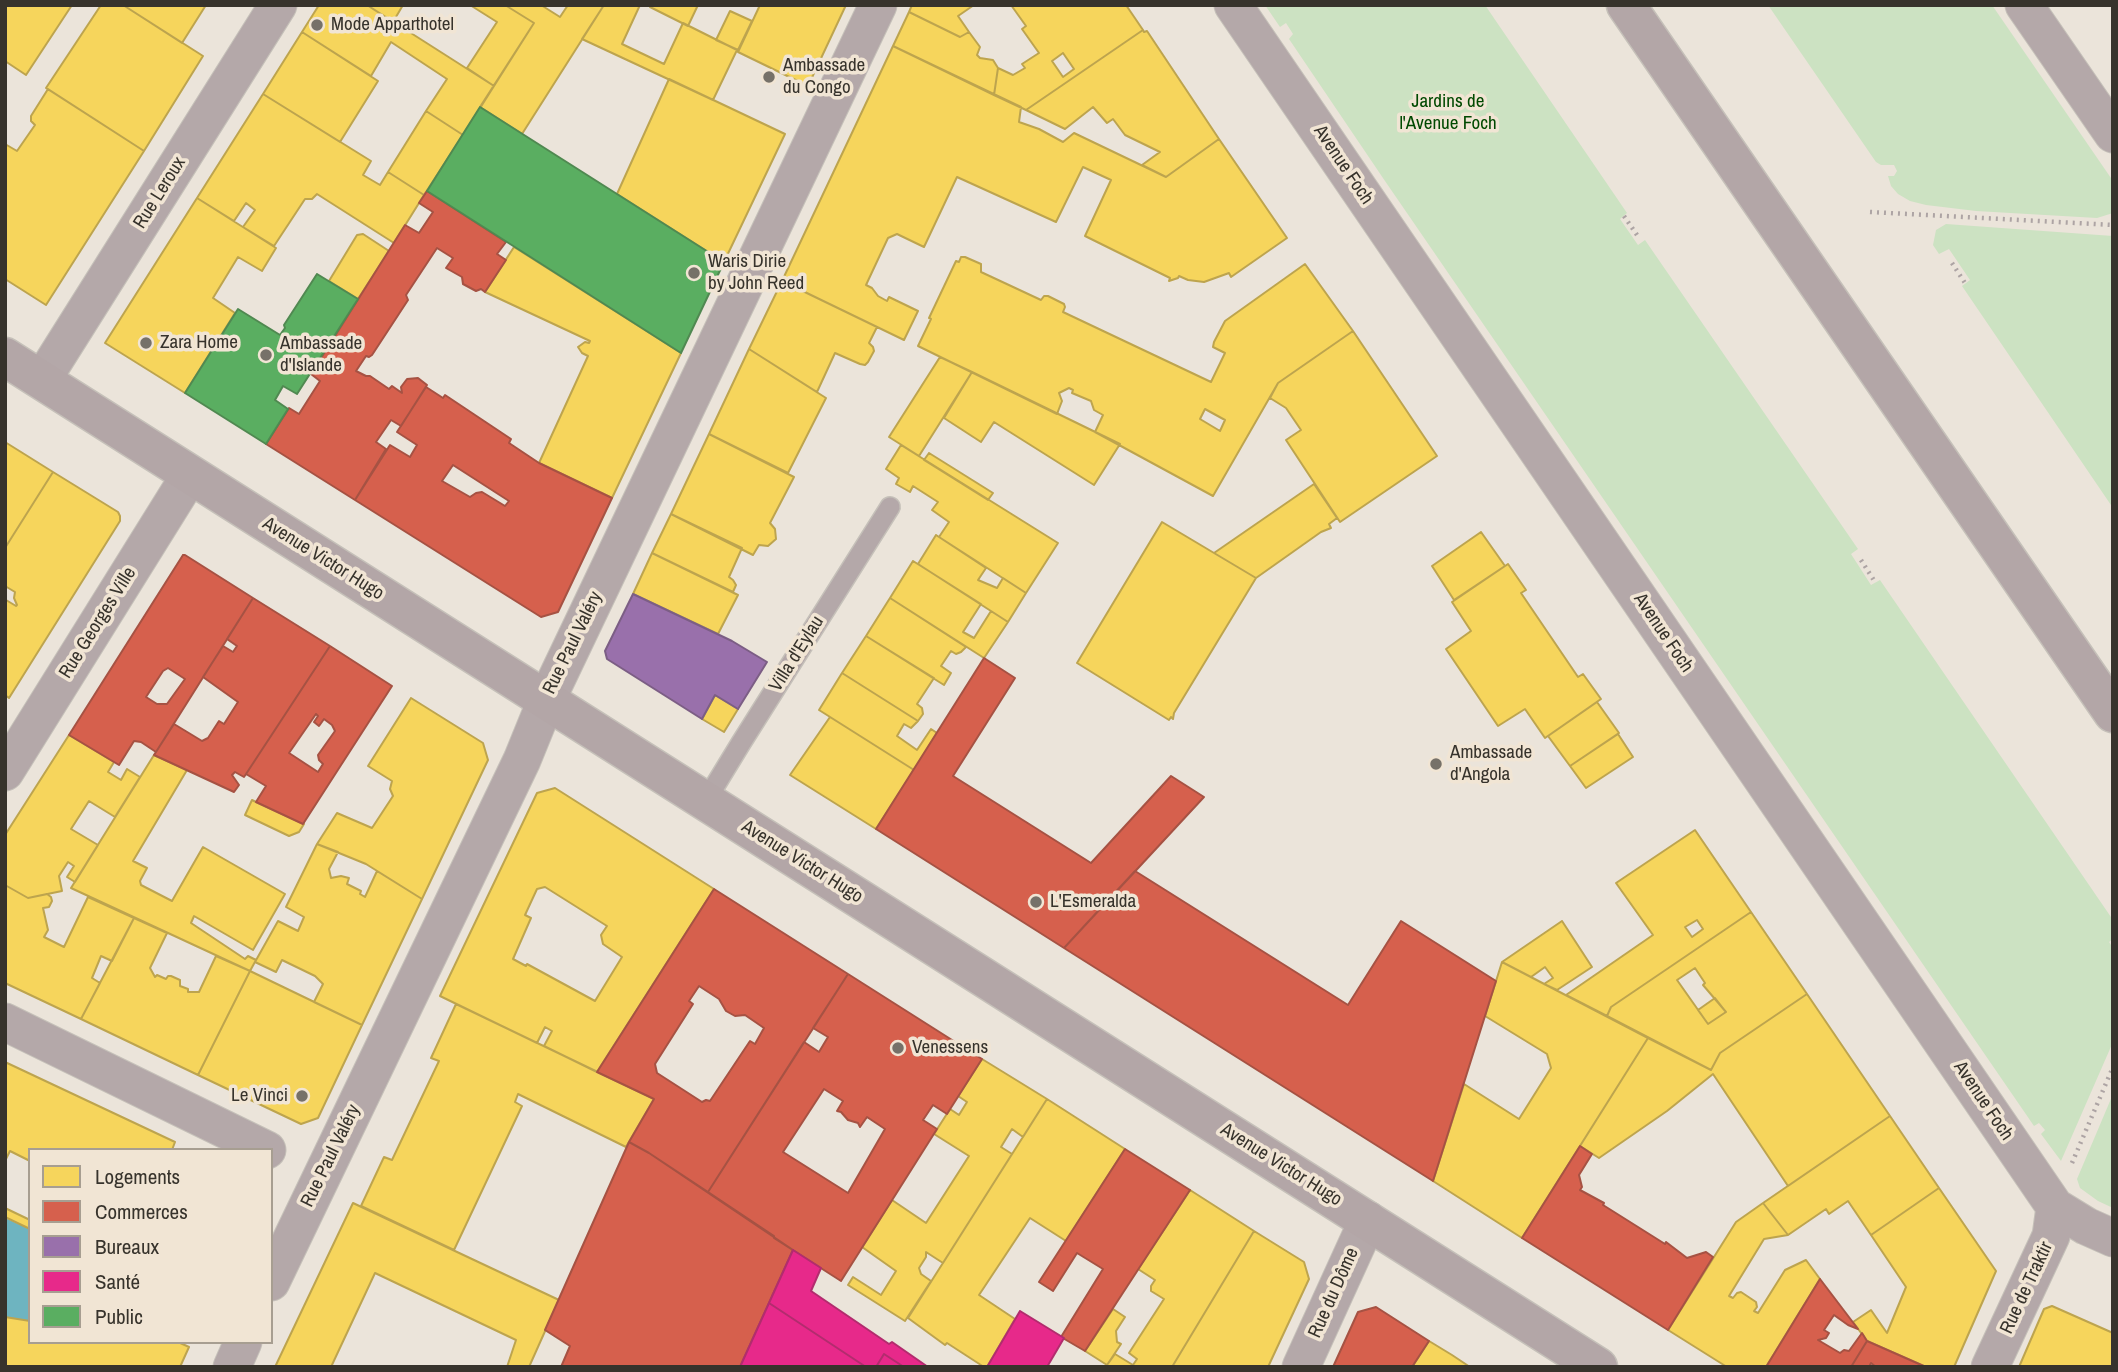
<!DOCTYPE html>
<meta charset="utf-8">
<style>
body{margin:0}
#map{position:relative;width:2118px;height:1372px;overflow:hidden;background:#ebe4da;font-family:"Archivo Narrow",sans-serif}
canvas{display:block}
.frame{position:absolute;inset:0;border:7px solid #37332c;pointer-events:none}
.legend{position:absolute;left:28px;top:1148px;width:245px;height:196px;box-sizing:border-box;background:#f1e5d4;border:2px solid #a79e91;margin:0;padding:9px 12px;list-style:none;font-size:21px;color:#37332c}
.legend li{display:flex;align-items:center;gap:14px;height:35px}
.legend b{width:35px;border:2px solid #a79e91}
</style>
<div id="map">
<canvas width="2118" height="1372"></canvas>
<div class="frame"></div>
<ul class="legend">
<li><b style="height:19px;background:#f6d55c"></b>Logements</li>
<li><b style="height:19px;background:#d6604d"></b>Commerces</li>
<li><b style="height:19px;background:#9970ab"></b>Bureaux</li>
<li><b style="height:19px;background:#e7298a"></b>Santé</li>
<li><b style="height:19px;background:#5aae61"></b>Public</li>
</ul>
</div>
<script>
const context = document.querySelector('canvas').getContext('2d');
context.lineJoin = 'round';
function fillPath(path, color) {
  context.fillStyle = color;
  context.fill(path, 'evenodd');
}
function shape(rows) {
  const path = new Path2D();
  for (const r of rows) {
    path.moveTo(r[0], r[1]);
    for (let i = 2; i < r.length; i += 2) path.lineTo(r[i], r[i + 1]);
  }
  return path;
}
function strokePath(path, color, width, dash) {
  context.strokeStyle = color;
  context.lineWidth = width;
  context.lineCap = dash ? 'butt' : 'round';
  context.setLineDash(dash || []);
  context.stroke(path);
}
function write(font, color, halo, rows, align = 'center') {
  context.font = font + ' "Archivo Narrow",sans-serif';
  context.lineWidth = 7;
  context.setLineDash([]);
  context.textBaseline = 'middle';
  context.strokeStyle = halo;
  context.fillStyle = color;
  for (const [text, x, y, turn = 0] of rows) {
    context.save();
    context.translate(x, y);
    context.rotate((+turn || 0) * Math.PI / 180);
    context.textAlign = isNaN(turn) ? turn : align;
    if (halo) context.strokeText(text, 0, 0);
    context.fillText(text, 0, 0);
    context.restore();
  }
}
const green = shape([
 [1265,5,1485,5,1627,213,1620,219,1638,245,1645,240,1858,549,1851,554,1871,585,1880,580,2113,920,2113,939,2109,942,2113,948,2113,1042,2061,1161,2041,1134,2045,1130,2039,1123,2034,1126,1385,181,1289,39,1293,34,1286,23,1280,27],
 [1768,5,1992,5,2113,181,2113,213,2097,218,1976,211,1926,205,1910,201,1898,194,1891,186,1888,176,1894,176,1897,171,1894,165,1881,165,1876,162],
 [1946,224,2113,236,2113,508,1962,286,1970,280,1949,249,1939,254,1933,245,1936,230],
 [2113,1094,2113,1208,2098,1201,2080,1188,2077,1179]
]);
const water = shape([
 [5,1218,30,1229,30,1321,5,1317]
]);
const homes = shape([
 [5,5,72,5,26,75,5,61,5,5],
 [101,5,123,5,203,56,144,151,46,88,101,5],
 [123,5,206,5,182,43,123,5],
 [319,5,367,5,494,86,463,135,426,111,447,79,391,42,371,76,302,32,319,5],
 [367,5,403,5,393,22,367,5],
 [470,5,505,5,534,23,494,86,467,68,497,22,470,5],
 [505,5,541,5,560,17,568,5,604,5,522,134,480,107,534,23,505,5],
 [604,5,640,5,622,44,664,64,683,23,737,50,713,100,582,39,604,5],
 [698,5,688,26,650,7,651,5,698,5],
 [760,5,846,5,808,86,738,52,760,5],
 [912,5,974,5,958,16,969,32,960,37,909,12,912,5],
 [1011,5,1126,5,1143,30,1026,110,994,95,998,68,1013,75,1025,68,1022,64,1039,53,1022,29,1026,26,1011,5],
 [1063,53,1074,69,1063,77,1052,61,1063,53],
 [730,11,752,21,738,50,716,40,730,11],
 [909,12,960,37,969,32,980,47,977,55,980,58,993,60,998,68,994,95,893,46,909,12],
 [1143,30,1144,32,1147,31,1219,139,1166,177,1142,165,1160,152,1125,135,1113,119,1107,123,1093,107,1065,129,1026,110,1143,30],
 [302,32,378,81,340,142,263,94,302,32],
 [893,46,1021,107,1019,122,1039,129,1063,142,1074,133,1166,177,1219,139,1287,238,1231,277,1229,273,1204,282,1188,280,1179,276,1178,278,1169,281,1170,278,1085,236,1111,180,1083,167,1056,222,957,177,924,247,897,234,888,238,866,285,872,288,878,296,887,301,889,297,918,311,904,340,782,281,893,46],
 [669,79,785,134,724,262,617,194,669,79],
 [48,89,144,151,46,305,5,279,5,144,17,151,35,125,31,121,31,116,48,89],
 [263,94,371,161,363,175,380,185,388,172,424,195,394,243,317,194,312,199,305,199,274,246,243,227,255,210,246,203,234,221,197,198,263,94],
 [426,111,463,135,424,195,388,172,426,111],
 [197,198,276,248,262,271,238,257,213,298,235,313,185,393,105,343,197,198],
 [363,234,389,251,358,299,329,281,357,235,363,234],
 [514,247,681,353,612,498,539,463,588,356,582,353,578,347,585,342,589,343,590,341,485,292,514,247],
 [961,257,965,257,981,264,981,272,1041,300,1044,296,1048,296,1064,304,1065,307,1063,312,1211,382,1225,353,1213,347,1214,342,1225,321,1305,264,1353,331,1278,383,1213,496,1095,432,1103,415,1094,410,1091,401,1072,393,1073,390,1069,388,1059,393,1062,401,1057,414,918,346,931,319,929,318,956,261,959,262,961,257],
 [1205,409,1225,420,1220,431,1200,419,1205,409],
 [782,281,877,327,869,343,873,347,874,351,868,362,865,365,860,364,835,353,817,392,749,349,782,281],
 [1353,331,1437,456,1340,522,1286,440,1301,430,1286,408,1270,398,1278,383,1353,331],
 [749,349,826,398,788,473,709,434,749,349],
 [940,357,972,372,919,456,889,437,940,357],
 [972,372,1120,444,1094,485,994,422,981,442,944,418,972,372],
 [709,434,794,477,770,523,775,529,776,539,768,546,759,545,753,555,671,514,709,434],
 [5,442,53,472,5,548,5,442],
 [901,445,1058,543,1026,593,939,537,949,522,932,510,938,502,913,486,910,492,896,484,899,478,886,469,901,445],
 [929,453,993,493,988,500,924,460,929,453],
 [53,472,118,512,120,516,120,521,9,698,5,695,5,602,6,600,16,606,17,605,14,598,15,592,5,586,5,548,53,472],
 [1314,484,1337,518,1329,524,1331,528,1321,532,1256,578,1214,553,1314,484],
 [671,514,742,548,729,577,733,580,736,585,733,592,652,553,671,514],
 [1162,522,1256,578,1174,713,1173,719,1171,717,1169,720,1077,663,1162,522],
 [1481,532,1505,566,1454,600,1432,566,1481,532],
 [936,535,986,568,978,580,997,588,1003,578,1026,593,1008,622,918,564,936,535],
 [652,553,738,595,718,634,633,594,652,553],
 [913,561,981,604,963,632,974,638,991,611,1008,622,984,658,890,598,913,561],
 [1508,564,1526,590,1521,593,1578,677,1583,674,1601,699,1545,738,1525,709,1498,726,1446,649,1471,631,1452,602,1508,564],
 [890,598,966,647,961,652,956,654,951,651,941,666,951,673,944,685,866,636,890,598],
 [866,636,934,678,917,704,922,708,923,714,918,721,842,673,866,636],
 [842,673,918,721,911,728,904,724,897,736,917,750,931,729,937,733,914,770,819,710,842,673],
 [715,695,738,709,724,732,702,719,715,695],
 [411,698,483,743,488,760,422,899,366,864,317,844,337,813,372,828,393,796,390,789,392,781,368,766,411,698],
 [1597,702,1619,733,1570,766,1548,736,1597,702],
 [830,717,914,770,876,829,790,775,830,717],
 [1618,734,1633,757,1586,788,1570,766,1618,734],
 [69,735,114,762,108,772,121,780,127,769,140,777,115,817,89,801,71,829,98,845,75,882,67,877,74,866,68,862,59,876,62,891,28,898,5,885,5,835,69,735],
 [154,755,187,770,133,861,147,868,140,881,141,885,172,901,203,847,285,894,253,950,194,916,191,923,245,959,248,956,256,960,250,971,71,888,154,755],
 [555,788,714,889,597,1072,544,1046,552,1031,545,1027,537,1043,440,996,537,793,555,788],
 [545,887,607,926,601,935,603,944,622,957,595,1001,527,964,526,966,513,959,531,918,525,915,537,889,545,887],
 [252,800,256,802,304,824,299,832,289,836,245,815,252,800],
 [1695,830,1751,912,1611,1007,1607,1016,1566,995,1653,935,1616,883,1695,830],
 [1697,920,1703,929,1692,937,1685,927,1697,920],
 [317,844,338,852,329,869,331,878,341,876,349,878,347,884,361,891,360,894,365,897,377,871,422,899,362,1025,314,1002,323,984,315,976,282,960,276,972,255,962,278,921,298,931,304,917,286,907,317,844],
 [5,885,28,898,47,894,51,897,52,901,49,907,43,908,48,930,44,937,64,947,88,897,134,918,112,961,101,956,92,978,100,983,81,1019,5,983,5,885],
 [1751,912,1807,994,1720,1053,1711,1070,1607,1016,1611,1007,1751,912],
 [1695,968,1705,983,1703,985,1726,1012,1708,1024,1677,980,1695,968],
 [134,918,167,933,150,968,155,977,157,975,166,979,168,976,171,976,180,980,180,986,188,989,188,992,199,992,216,956,250,971,198,1075,81,1019,134,918],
 [1562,921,1592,967,1557,990,1544,984,1553,978,1545,967,1531,977,1502,962,1562,921],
 [1502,962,1648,1038,1522,1238,1433,1181,1464,1084,1519,1119,1551,1068,1547,1054,1485,1016,1502,962],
 [250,971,362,1025,318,1118,301,1124,198,1075,250,971],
 [1807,994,1890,1116,1788,1186,1713,1074,1667,1111,1599,1158,1580,1146,1648,1038,1711,1070,1720,1053,1807,994],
 [1715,998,1726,1012,1708,1024,1698,1010,1715,998],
 [456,1004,654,1099,626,1147,518,1094,515,1102,522,1106,454,1250,361,1206,384,1157,392,1160,439,1061,431,1058,456,1004],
 [982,1059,1047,1099,1023,1137,1012,1129,1001,1147,1012,1154,943,1263,926,1252,926,1257,919,1268,921,1274,931,1281,905,1321,848,1285,853,1277,881,1295,896,1271,862,1247,892,1200,926,1223,969,1156,934,1134,950,1109,959,1115,967,1102,958,1096,982,1059],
 [5,1062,175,1142,172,1150,30,1150,30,1161,10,1151,5,1161,5,1062],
 [1047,1099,1125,1149,1066,1241,1030,1218,979,1295,1015,1319,987,1367,984,1367,947,1343,945,1345,908,1318,1047,1099],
 [1890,1116,1939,1188,1871,1235,1848,1201,1829,1214,1826,1209,1788,1235,1763,1203,1890,1116],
 [1939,1188,1996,1271,1954,1367,1926,1367,1867,1341,1853,1322,1871,1310,1887,1333,1906,1287,1871,1235,1939,1188],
 [1190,1190,1254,1231,1172,1367,1110,1367,1107,1365,1115,1354,1133,1365,1137,1359,1129,1353,1164,1299,1151,1291,1151,1286,1155,1280,1138,1269,1190,1190],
 [353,1203,559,1300,529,1367,507,1367,516,1340,375,1273,331,1367,275,1367,353,1203],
 [1763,1203,1788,1235,1764,1239,1729,1296,1733,1298,1737,1293,1741,1292,1756,1302,1757,1307,1754,1311,1758,1313,1785,1270,1806,1260,1820,1279,1766,1367,1727,1367,1668,1330,1736,1222,1763,1203],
 [5,1208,30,1220,30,1229,5,1217,5,1208],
 [1254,1231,1304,1262,1309,1279,1268,1367,1172,1367,1254,1231],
 [2052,1306,2113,1333,2113,1367,2019,1367,2044,1309,2052,1306],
 [1113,1309,1125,1317,1116,1331,1117,1342,1121,1344,1107,1365,1085,1351,1113,1309],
 [5,1317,30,1321,30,1342,178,1342,189,1347,180,1367,5,1367,5,1317],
 [1429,1341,1452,1355,1470,1367,1412,1367,1429,1341]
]);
const shops = shape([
 [427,191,506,242,497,254,506,260,485,292,481,289,476,291,463,284,462,277,446,268,453,258,437,248,406,295,408,300,372,355,369,357,366,356,356,371,366,376,370,376,389,389,392,386,402,393,401,387,407,379,418,378,427,385,401,426,391,420,376,442,386,449,355,500,266,444,289,408,299,414,320,381,311,374,405,225,419,233,433,212,419,203,427,191],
 [426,387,443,398,445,395,511,439,509,443,539,463,612,498,558,612,541,617,355,500,390,445,410,457,417,445,397,432,426,387],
 [453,465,509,501,505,506,482,492,476,493,470,497,442,481,453,465],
 [183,555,185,555,253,598,156,752,141,742,134,741,119,765,69,735,183,555],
 [168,668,185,679,167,704,157,704,146,697,163,671,168,668],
 [253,598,330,646,246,774,244,777,235,772,232,775,239,785,234,792,154,755,174,724,202,741,208,738,219,721,224,724,238,702,203,677,223,646,233,652,237,646,227,639,253,598],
 [330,646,392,686,303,824,256,802,266,786,246,774,330,646],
 [316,714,318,716,314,722,319,726,324,719,332,725,335,731,318,755,319,760,323,764,318,772,289,753,316,714],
 [984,658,1015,678,953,776,1091,863,1171,776,1204,797,1064,948,876,829,984,658],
 [1135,871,1348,1005,1401,921,1496,981,1433,1181,1064,948,1135,871],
 [714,889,848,974,708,1192,649,1153,629,1142,654,1099,597,1072,714,889],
 [699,986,719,999,726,1011,735,1016,745,1015,764,1028,755,1044,750,1041,710,1101,706,1100,702,1102,657,1073,655,1064,693,1004,689,1001,699,986],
 [848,974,982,1059,947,1114,933,1105,923,1120,937,1129,841,1281,774,1238,774,1236,708,1192,804,1042,819,1052,828,1037,813,1028,848,974],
 [824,1089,843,1101,837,1111,841,1112,848,1120,858,1123,860,1127,867,1117,885,1129,848,1193,783,1152,824,1089],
 [629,1142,649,1153,793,1250,740,1367,561,1367,570,1346,545,1330,629,1142],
 [1580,1146,1592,1154,1579,1175,1582,1187,1580,1190,1604,1203,1603,1205,1665,1244,1666,1242,1687,1258,1706,1252,1713,1257,1668,1330,1522,1238,1580,1146],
 [1125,1149,1190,1190,1085,1351,1061,1337,1103,1269,1077,1253,1053,1291,1039,1282,1125,1149],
 [1820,1279,1858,1329,1848,1325,1834,1315,1824,1330,1829,1333,1826,1338,1818,1340,1840,1353,1844,1350,1849,1351,1862,1333,1867,1341,1851,1367,1766,1367,1820,1279],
 [1376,1307,1429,1341,1412,1367,1333,1367,1358,1312,1376,1307],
 [1867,1341,1926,1367,1876,1367,1871,1363,1869,1367,1851,1367,1867,1341]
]);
const offices = shape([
 [633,594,732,641,767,662,738,709,715,695,702,719,607,659,605,651,633,594]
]);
const health = shape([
 [793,1250,821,1268,811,1291,889,1344,892,1342,928,1367,904,1367,884,1354,876,1367,866,1367,769,1303,793,1250],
 [769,1303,866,1367,740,1367,769,1303],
 [1020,1311,1064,1338,1047,1367,987,1367,1020,1311],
 [884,1354,904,1367,876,1367,884,1354]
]);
const public = shape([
 [480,107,724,262,681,353,427,191,480,107],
 [317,274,358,299,297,394,283,386,275,400,288,409,266,444,185,393,238,309,280,335,285,328,284,325,317,274]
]);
const path = shape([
 [1870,212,2113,225],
 [1624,216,1637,235],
 [1952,263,1965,283],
 [1861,560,1875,582],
 [2072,1163,2113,1067]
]);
const lane = shape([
 [705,802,741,743,890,507]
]);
const street = shape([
 [1233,5,2055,1207,2086,1226,2113,1238],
 [2024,5,2113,134],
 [42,380,278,5],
 [5,772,190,475],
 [5,1022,267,1150],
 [271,1282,522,760,546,701,878,5],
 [232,1367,243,1342],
 [1301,1367,1368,1220],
 [1990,1367,2051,1236,2055,1207]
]);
const secondary = shape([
 [1626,5,2113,713],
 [5,357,1598,1367]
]);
const markers = [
 [317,25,7,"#767169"],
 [769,77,7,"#767169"],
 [694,273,7,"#767169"],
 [146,343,7,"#767169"],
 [266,355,7,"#767169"],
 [1436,764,7,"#767169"],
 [1036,902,7,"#767169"],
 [898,1048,7,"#767169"],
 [302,1096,7,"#767169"]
];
const poiNames = [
 ["Mode Apparthotel",331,25],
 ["Ambassade",783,66],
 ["du Congo",783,88],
 ["Waris Dirie",708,262],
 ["by John Reed",708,284],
 ["Zara Home",160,343],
 ["Ambassade",280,344],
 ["d'Islande",280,366],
 ["Ambassade",1450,753],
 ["d'Angola",1450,775],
 ["L'Esmeralda",1050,902],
 ["Venessens",912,1048],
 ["Le Vinci",288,1096,"right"]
];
const parkNames = [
 ["Jardins de",1448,102],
 ["l'Avenue Foch",1448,124]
];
const streetNames = [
 ["Avenue Foch",1343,165,56],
 ["Rue Leroux",160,193,-58],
 ["Avenue Victor Hugo",323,559,32],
 ["Rue Georges Ville",98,623,-58],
 ["Avenue Foch",1663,633,56],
 ["Rue Paul Valéry",573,643,-64],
 ["Villa d'Eylau",797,654,-58],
 ["Avenue Victor Hugo",802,862,32],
 ["Avenue Foch",1983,1101,56],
 ["Rue Paul Valéry",331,1156,-64],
 ["Avenue Victor Hugo",1281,1165,32],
 ["Rue de Traktir",2027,1288,-65],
 ["Rue du Dôme",1334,1293,-66]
];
fillPath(green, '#cce2c2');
fillPath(water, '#6eb4c0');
fillPath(homes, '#f6d55c');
strokePath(homes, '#bda44e', 2);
fillPath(shops, '#d6604d');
strokePath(shops, '#a65243', 2);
fillPath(offices, '#9970ab');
strokePath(offices, '#7c5e85', 2);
fillPath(health, '#e7298a');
strokePath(health, '#b22c6e', 2);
fillPath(public, '#5aae61');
strokePath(public, '#508951', 2);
strokePath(lane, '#c5c0b9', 22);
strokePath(street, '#c5c0b9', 39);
strokePath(secondary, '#c5c0b9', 41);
strokePath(path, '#ada4a4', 4.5, [2, 5]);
strokePath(lane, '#b4a8a9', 19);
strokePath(street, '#b4a8a9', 37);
strokePath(secondary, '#b3a6a7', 38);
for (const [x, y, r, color] of markers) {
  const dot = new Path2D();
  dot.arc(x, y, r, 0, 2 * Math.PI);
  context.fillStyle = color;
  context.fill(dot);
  strokePath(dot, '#f1e5d4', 2.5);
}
write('19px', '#37332c', '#f1e5d4', poiNames, 'left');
write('19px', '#004900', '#f1e5d4', parkNames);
write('19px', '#37332c', '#f1e5d4', streetNames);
</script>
